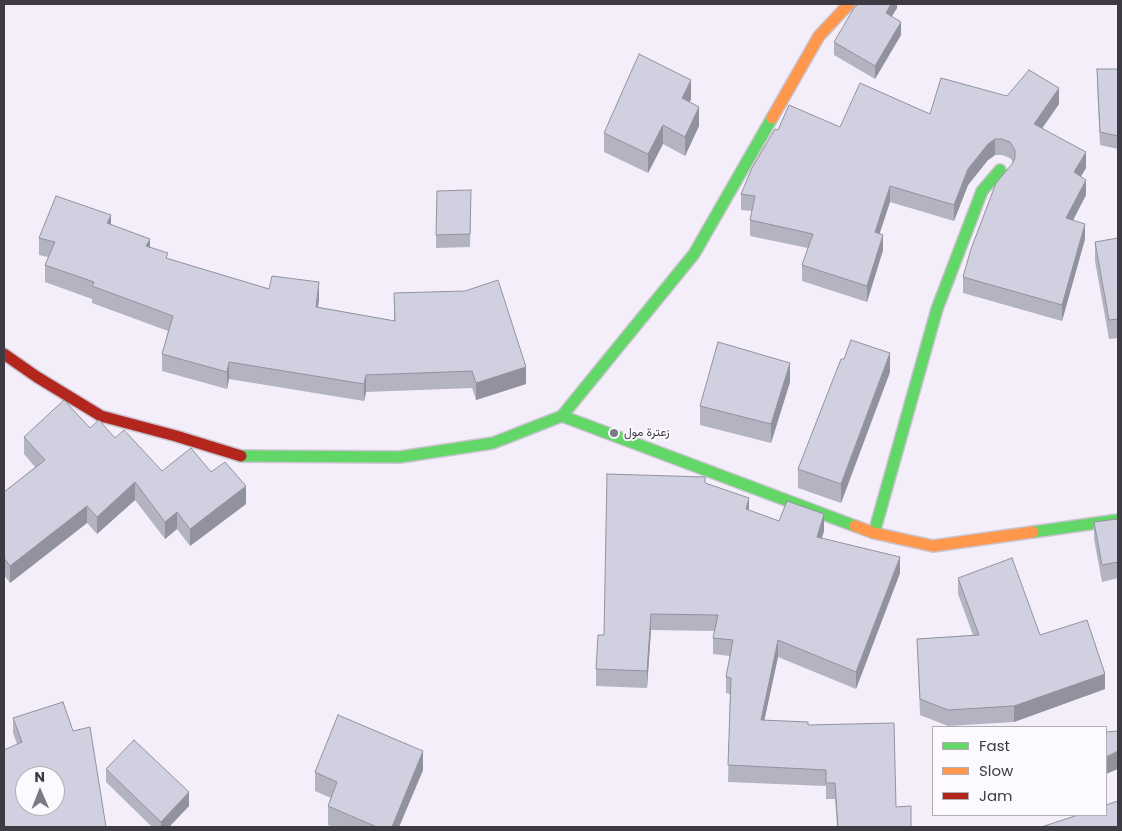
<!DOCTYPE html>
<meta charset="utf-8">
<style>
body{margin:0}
#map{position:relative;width:1122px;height:831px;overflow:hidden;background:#f3eefa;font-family:Poppins,sans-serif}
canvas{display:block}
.frame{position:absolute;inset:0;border:5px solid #3e3a44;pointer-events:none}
.legend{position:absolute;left:932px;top:726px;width:175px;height:90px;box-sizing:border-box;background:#fcf9ff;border:1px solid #b0adb4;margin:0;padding:6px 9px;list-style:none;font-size:15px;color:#3e3a44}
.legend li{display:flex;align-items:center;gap:10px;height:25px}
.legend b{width:25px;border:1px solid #b0adb4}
.north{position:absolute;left:15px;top:766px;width:50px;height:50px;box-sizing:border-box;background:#fcf9ff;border:1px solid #b0adb4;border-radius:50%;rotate:359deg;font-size:14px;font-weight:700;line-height:20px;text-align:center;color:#3e3a44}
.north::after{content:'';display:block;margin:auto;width:18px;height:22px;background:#7d7984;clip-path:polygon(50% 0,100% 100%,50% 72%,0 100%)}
</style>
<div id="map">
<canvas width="1122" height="831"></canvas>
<div class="frame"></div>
<ul class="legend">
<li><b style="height:6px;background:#63d668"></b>Fast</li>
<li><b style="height:6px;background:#ff974d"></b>Slow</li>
<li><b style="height:6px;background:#b3261e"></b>Jam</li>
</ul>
<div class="north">N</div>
</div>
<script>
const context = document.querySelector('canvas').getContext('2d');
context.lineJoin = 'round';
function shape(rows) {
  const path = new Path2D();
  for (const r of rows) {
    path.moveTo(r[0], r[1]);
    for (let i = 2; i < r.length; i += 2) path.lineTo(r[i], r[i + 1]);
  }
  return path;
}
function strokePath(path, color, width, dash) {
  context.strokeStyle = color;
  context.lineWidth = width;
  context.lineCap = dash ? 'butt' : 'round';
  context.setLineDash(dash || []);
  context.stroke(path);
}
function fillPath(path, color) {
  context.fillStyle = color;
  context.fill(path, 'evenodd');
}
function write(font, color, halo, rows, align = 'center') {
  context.font = font + ' Poppins,Vazirmatn,sans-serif';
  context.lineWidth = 4;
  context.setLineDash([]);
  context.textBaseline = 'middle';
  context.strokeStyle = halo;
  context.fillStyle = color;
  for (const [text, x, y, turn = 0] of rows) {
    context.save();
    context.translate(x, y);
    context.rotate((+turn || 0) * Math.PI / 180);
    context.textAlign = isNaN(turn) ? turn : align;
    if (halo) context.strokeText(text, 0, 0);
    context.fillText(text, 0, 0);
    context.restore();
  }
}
const fast = shape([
 [562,416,855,526],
 [241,456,400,457,493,443,562,416,694,254,772,118],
 [1033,532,1118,520],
 [874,533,937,309,982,191,1000,170]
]);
const slow = shape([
 [772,118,819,36,849,4],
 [855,526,874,533,933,546,1033,532]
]);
const jam = shape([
 [4,354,37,377,101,416,176,436,241,456]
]);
const wall = shape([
 [897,4,897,8,892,16,901,35,875,79,834,55,834,42],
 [1097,69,1118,69,1118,149,1100,145,1097,82],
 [1007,96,1059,104,1042,128,1086,168,1081,176,1086,195,1073,220,1085,239,1062,321,963,293,963,277,1013,162,1010,158,1002,155,995,155,988,160,968,185,954,221,890,202,879,233,883,250,867,302,802,281,802,265,808,248,750,236,750,220,752,211,741,210,741,194,778,130,840,127,930,114],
 [691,99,690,102,699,126,685,156,663,144,648,173,604,152,604,133],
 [471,203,470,247,436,248,436,235],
 [111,224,168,259,269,289,319,299,318,307,394,321,394,293,526,384,476,400,472,388,366,392,364,401,229,379,227,389,162,371,162,354,168,331,92,303,92,299,45,282,45,265,48,257,39,255,39,238],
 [1118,238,1118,338,1109,339,1095,261,1095,242],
 [844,359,890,372,841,503,798,488,798,469],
 [790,382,771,443,700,425,700,406],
 [90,428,115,438,162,471,211,472,246,504,190,546,177,529,165,539,135,500,97,534,87,523,10,583,4,575,4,492,35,467,24,454,24,437],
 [705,484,749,511,779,521,824,531,822,538,900,573,856,689,778,657,764,720,808,725,896,807,911,827,837,827,835,799,826,799,826,786,728,782,730,694,726,693,726,677,730,656,713,654,713,638,715,631,651,630,647,688,596,686,596,669,604,635],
 [1118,519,1118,578,1102,582,1094,539,1094,522],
 [958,578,1040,635,1105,689,1014,722,948,726,920,715,917,639,973,635,958,594],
 [13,718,106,827,17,744,13,733],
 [106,769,189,806,169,827,152,827,106,782],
 [423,770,399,827,333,827,328,825,328,806,331,798,315,791,315,772]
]);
const shadedWall = shape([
 [891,4,897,4,897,8,886,26,886,13],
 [901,22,901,35,875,79,875,66],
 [691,80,691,99,682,117,682,98],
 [1059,88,1059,104,1034,140,1034,124],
 [699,107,699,126,685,156,685,137],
 [663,125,663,144,648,173,648,154],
 [995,139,995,155,988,160,968,185,954,221,954,205,968,169,988,144],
 [1086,152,1086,168,1074,188,1074,172],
 [1086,180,1086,195,1066,234,1066,218],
 [890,186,890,202,875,248,875,232],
 [111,215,111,232,107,223],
 [1085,224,1085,239,1062,321,1062,305],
 [883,235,883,250,867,302,867,286],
 [150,239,150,256,146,246],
 [319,282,319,299,316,323,316,307],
 [890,353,890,372,841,503,841,484],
 [229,362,229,379,227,389,227,372],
 [790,363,790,382,771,443,771,424],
 [526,367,526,384,476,400,476,383],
 [366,375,366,392,364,401,364,384],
 [135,482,135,500,97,534,97,517],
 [246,486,246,504,190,546,190,529],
 [749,498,749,514,746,509],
 [87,506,87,523,10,583,10,566],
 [177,512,177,529,165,539,165,522],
 [824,514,824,531,817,553,817,537],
 [900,557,900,573,856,689,856,672],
 [651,614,651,630,647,688,647,671],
 [778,640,778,657,761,736,761,720],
 [1105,674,1105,689,1014,722,1014,706],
 [423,751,423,770,399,827,392,827],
 [1118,751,1118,769,1106,774,1106,757],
 [189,792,189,806,169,827,161,827,161,822]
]);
const building = shape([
 [858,4,891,4,886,13,901,22,875,66,834,42,854,8,858,4],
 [639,54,691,80,682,98,699,107,685,137,663,125,648,154,604,133,639,54],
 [1097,69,1118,69,1118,136,1100,132,1097,69],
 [1029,70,1059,88,1034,124,1086,152,1074,172,1086,180,1066,218,1085,224,1062,305,963,277,971,249,996,183,1012,164,1015,158,1015,150,1010,142,1002,139,995,139,988,144,968,169,954,205,890,186,875,232,883,235,867,286,802,265,813,234,750,220,755,196,741,194,752,168,775,129,778,130,789,105,840,127,860,83,930,114,941,78,1007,96,1029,70],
 [471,190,470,234,436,235,437,191,471,190],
 [56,196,111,215,107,223,150,239,146,246,168,253,166,258,269,289,272,276,319,282,316,307,395,321,394,293,465,291,498,280,526,367,476,383,472,371,366,375,364,384,229,362,227,372,162,354,173,316,92,286,94,282,45,265,55,242,39,238,56,196],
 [1118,238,1118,319,1109,320,1095,242,1118,238],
 [851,340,890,353,841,484,798,469,841,359,844,359,851,340],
 [718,342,790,363,771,424,700,406,718,342],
 [64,400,90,428,99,420,115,438,124,430,162,471,191,448,211,472,225,462,246,486,190,529,177,512,165,522,135,482,97,517,87,506,10,566,4,558,4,492,45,460,24,437,64,400],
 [607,474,705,477,705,483,749,498,746,509,779,521,787,501,824,514,817,537,900,557,856,672,778,640,761,720,808,722,808,725,894,723,896,807,911,806,911,827,838,827,835,783,826,783,826,770,728,765,731,678,726,677,733,640,713,638,718,615,651,614,647,671,596,669,598,635,604,635,607,474],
 [1118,519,1118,562,1102,565,1094,522,1118,519],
 [1012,558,1040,635,1087,620,1105,674,1014,706,948,710,920,699,917,639,979,635,958,578,1012,558],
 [63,702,73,731,90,727,106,827,4,827,4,750,22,742,13,718,63,702],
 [25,776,55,776,55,806,25,806,25,776],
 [338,715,423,751,392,827,377,827,328,806,337,782,315,772,338,715],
 [1118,731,1118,751,1106,757,1106,732,1118,731],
 [134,740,189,792,161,822,106,769,134,740],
 [1118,801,1118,827,1041,827,1078,815,1106,815,1106,805,1118,801]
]);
const markers = [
 [614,433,5,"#7d7984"]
];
const poiNames = [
 ["زعترة مول",624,433]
];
strokePath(fast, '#c9c4cf', 14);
strokePath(slow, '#c9c4cf', 14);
strokePath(jam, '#c9c4cf', 14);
strokePath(fast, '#63d668', 11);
strokePath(slow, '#ff974d', 11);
strokePath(jam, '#b3261e', 11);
fillPath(wall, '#b3b3c2');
fillPath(shadedWall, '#92929e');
fillPath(building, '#d0d0e1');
strokePath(building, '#92929e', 1);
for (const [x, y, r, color] of markers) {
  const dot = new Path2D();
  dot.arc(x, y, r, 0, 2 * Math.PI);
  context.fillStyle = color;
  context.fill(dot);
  strokePath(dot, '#fcf9ff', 2);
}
write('12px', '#3e3a44', '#fcf9ff', poiNames, 'left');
</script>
